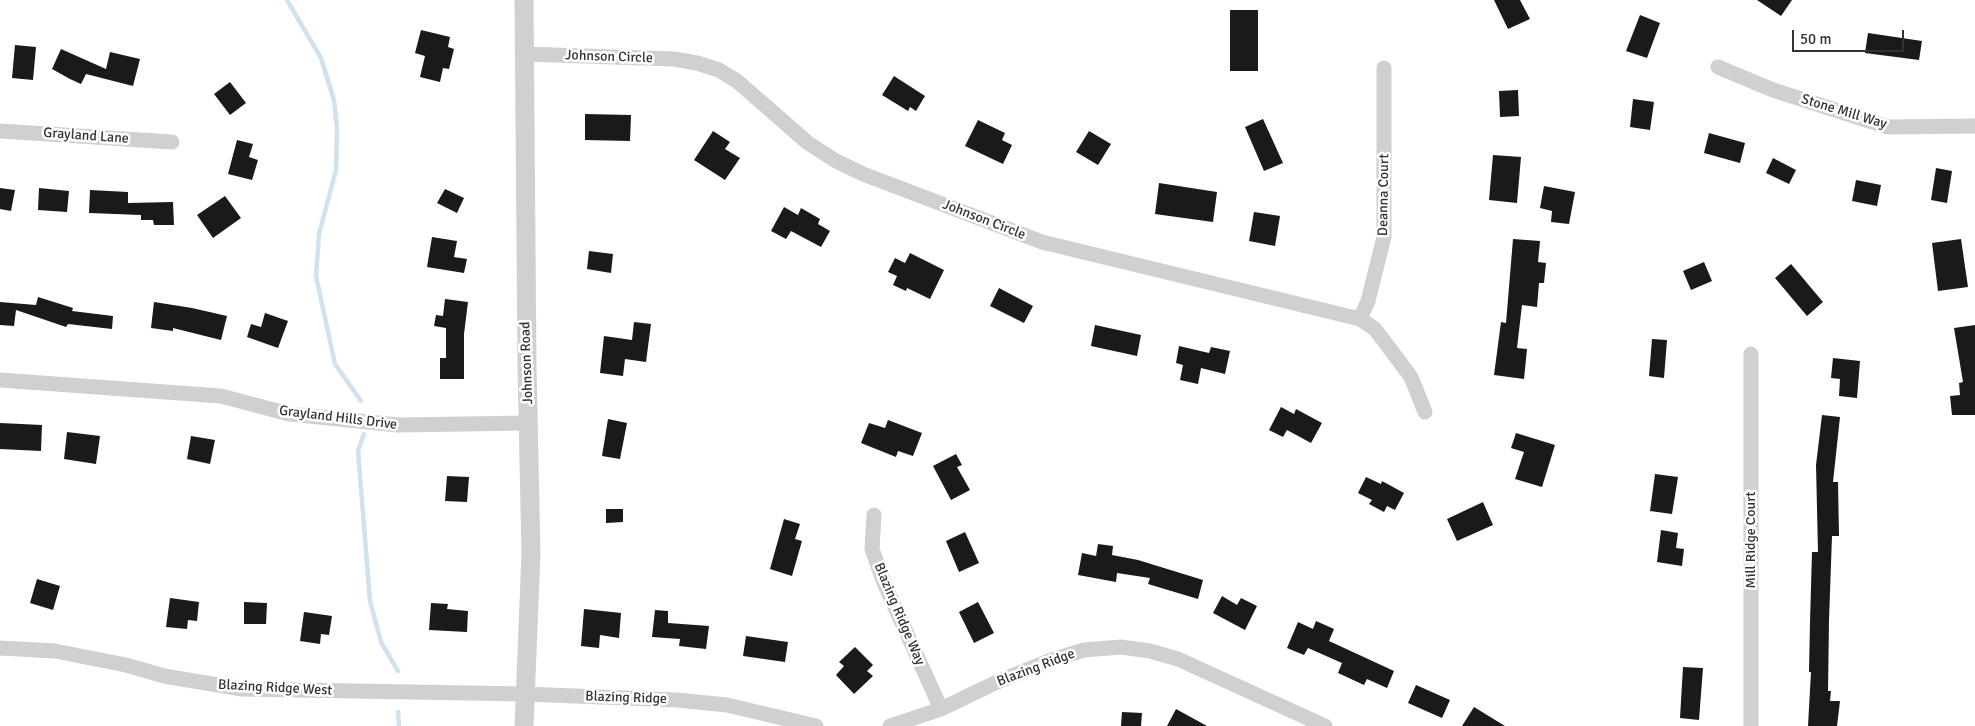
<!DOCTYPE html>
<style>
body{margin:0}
#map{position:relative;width:1975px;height:726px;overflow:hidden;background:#fff;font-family:Signika,sans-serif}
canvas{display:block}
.scale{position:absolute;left:1792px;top:30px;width:112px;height:22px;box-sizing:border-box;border:2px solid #333;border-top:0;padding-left:6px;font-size:15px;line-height:18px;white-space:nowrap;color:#333;-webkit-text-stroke:4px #fff;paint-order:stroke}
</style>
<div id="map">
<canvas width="1975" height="726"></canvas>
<div class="scale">50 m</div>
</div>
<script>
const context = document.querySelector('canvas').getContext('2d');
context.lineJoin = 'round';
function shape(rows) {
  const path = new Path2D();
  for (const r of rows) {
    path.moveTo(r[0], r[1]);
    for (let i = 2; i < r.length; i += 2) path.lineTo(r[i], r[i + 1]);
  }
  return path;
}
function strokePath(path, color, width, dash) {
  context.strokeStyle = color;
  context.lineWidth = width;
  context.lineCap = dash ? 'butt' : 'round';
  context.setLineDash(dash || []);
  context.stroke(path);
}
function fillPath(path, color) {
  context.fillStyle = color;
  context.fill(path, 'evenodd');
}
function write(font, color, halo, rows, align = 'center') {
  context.font = font + ' Signika,sans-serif';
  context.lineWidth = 5;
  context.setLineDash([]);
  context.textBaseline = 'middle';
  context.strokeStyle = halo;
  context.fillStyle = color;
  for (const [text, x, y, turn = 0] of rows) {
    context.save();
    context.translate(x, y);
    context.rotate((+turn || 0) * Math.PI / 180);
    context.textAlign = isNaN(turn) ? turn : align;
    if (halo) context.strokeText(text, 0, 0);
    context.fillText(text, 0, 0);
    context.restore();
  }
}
const stream = shape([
 [287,0,321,58,334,100,337,128,336,170,319,234,316,276,335,364,361,401],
 [364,434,358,451,370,601,381,642,398,671],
 [398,712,399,726]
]);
const building = shape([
 [1494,0,1520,0,1530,19,1508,29],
 [1757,0,1792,0,1781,16],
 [1230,10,1258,10,1258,71,1230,71],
 [1640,15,1660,23,1647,58,1626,51],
 [421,30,450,37,448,47,454,49,449,69,443,68,440,82,420,77,425,56,415,53],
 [1868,33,1922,41,1919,60,1865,53],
 [15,45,36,47,33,80,12,78],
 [61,49,106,69,110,52,140,59,133,86,86,74,81,84,70,79,52,69],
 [894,76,925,96,916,111,910,107,908,111,882,95],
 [230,82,246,103,230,115,214,94],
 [1518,90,1519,116,1500,117,1499,91],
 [1633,99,1654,102,1650,130,1630,127],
 [585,114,631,115,630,141,585,140],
 [1263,119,1283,163,1264,171,1245,127],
 [978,120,1005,133,1002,140,1012,145,1003,164,965,146],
 [713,131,730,142,725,149,740,158,725,180,694,160],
 [1089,131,1111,144,1098,165,1076,152],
 [1709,133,1745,143,1740,163,1704,153],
 [237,140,253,144,249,157,258,160,252,180,228,174],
 [1493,155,1521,157,1517,203,1489,200],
 [1773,158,1796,170,1789,184,1766,173],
 [1936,168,1952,171,1947,203,1931,200],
 [1856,180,1881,185,1877,206,1852,201],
 [1159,183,1217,192,1213,222,1155,214],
 [1544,186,1575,192,1569,224,1551,222,1552,211,1540,208],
 [0,188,15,190,11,211,0,209],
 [39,188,69,191,67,212,38,210],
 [445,189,464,198,457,213,437,203],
 [90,190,128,192,128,203,173,202,174,225,154,225,153,220,141,220,141,215,89,213],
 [225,196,241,218,213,238,197,215],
 [784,207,798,215,801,208,820,219,818,224,830,231,821,247,791,231,786,239,771,231],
 [1254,212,1280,216,1275,246,1249,241],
 [432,237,457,241,454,257,467,259,464,273,427,267],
 [1513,239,1540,241,1538,262,1546,263,1544,283,1539,283,1537,307,1522,305,1517,348,1527,349,1524,379,1494,375,1501,322,1506,323],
 [1961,239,1968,287,1938,291,1932,243],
 [589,251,613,254,611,273,587,269],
 [910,253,944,270,930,299,907,288,906,291,893,285,897,276,888,272,895,258,905,263],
 [1704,262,1712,281,1691,290,1683,271],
 [1791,264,1823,302,1807,316,1775,278],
 [999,288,1033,306,1024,323,990,306],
 [38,297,73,308,72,311,113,316,112,329,68,324,66,327,16,310,14,326,0,325,0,302,36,305],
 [445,299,468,302,464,334,464,379,440,379,440,358,446,358,446,328,434,326,436,315,443,316],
 [154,302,192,308,227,316,221,340,173,328,173,331,151,328],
 [265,313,288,321,278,348,247,337,251,324,261,327],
 [634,322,651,324,646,362,625,359,623,376,600,373,604,336,632,340],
 [1095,325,1141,335,1137,356,1091,346],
 [1975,325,1975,415,1952,415,1950,396,1960,395,1959,383,1963,382,1954,328],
 [1652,339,1667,340,1664,378,1649,376],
 [1179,346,1209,353,1211,347,1230,351,1225,374,1201,368,1198,384,1180,380,1183,365,1176,363],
 [1833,358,1860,361,1857,398,1839,396,1840,379,1831,378],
 [1281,407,1294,414,1296,409,1322,423,1311,443,1287,430,1283,437,1269,430],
 [1822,415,1840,417,1833,482,1838,482,1839,536,1832,536,1829,620,1828,691,1831,691,1830,701,1840,701,1837,726,1808,726,1811,672,1809,672,1810,622,1812,552,1818,552,1816,465],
 [608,419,627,423,620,459,602,456],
 [888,420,922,433,913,456,898,451,896,457,861,443,869,423,885,428],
 [0,423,42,425,41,451,0,449],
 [67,432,100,436,96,464,64,459],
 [1516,433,1555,445,1542,487,1515,479,1524,452,1511,448],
 [191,436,215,440,210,464,187,459],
 [956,454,962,465,957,467,970,490,951,500,933,466],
 [1655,474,1678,477,1672,514,1650,511],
 [447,476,469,477,467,502,445,501],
 [1366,477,1381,484,1382,481,1404,493,1395,510,1387,506,1384,512,1369,504,1372,500,1358,493],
 [1483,502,1493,525,1457,541,1447,519],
 [606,509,623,509,623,522,606,523],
 [784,519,800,524,795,539,802,541,792,576,770,569],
 [1661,530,1678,533,1676,548,1684,549,1682,566,1657,562],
 [965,532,979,563,959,572,946,541],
 [1098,544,1113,546,1112,555,1138,560,1203,580,1198,599,1148,584,1150,578,1117,573,1116,582,1078,575,1082,553,1096,556],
 [37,579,60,586,53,610,30,603],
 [1222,596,1237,605,1241,598,1257,606,1245,630,1213,613],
 [170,598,199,602,197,621,188,620,187,629,166,627],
 [244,602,267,603,266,624,244,624],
 [978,602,994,633,974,643,959,612],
 [431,603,448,604,447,609,468,611,467,632,429,630],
 [584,609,621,613,619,638,600,635,599,648,581,646],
 [655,610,668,611,668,623,709,626,706,649,679,646,680,639,652,637],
 [304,612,332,616,329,635,321,634,320,644,300,641],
 [1316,621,1334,629,1329,641,1394,671,1387,688,1367,679,1364,685,1338,673,1342,663,1308,648,1304,655,1287,648,1298,622,1313,629],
 [746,636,788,642,785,662,743,656],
 [855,647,873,665,867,671,873,676,854,694,836,675,844,666,839,662],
 [1683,667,1703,668,1699,720,1680,718],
 [1416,685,1450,700,1442,718,1408,703],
 [1474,707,1505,726,1462,726],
 [1176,709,1207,726,1167,726],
 [1122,712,1142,713,1141,726,1121,726]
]);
const minor = shape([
 [524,54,674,59,697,63,719,70,737,81,808,143,836,161,863,174,1042,242,1360,319,1375,329,1411,377,1425,412],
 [1718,67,1773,90,1888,127,1975,126],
 [0,131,172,142],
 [1360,319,1368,301,1384,237,1384,68],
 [0,380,221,396,289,414,398,425,529,423],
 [874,515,872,549,884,583,941,709],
 [0,648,55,651,126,665,164,676,242,689,524,694,677,700,727,705,816,726],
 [890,726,941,709,997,682,1049,661,1084,650,1121,647,1150,651,1178,659,1325,726],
 [1751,726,1751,354]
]);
const tertiary = shape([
 [524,0,527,367,531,554,524,726]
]);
const streetNames = [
 ["Johnson Circle",609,57,2],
 ["Stone Mill Way",1844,112,17],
 ["Grayland Lane",86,136,4],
 ["Deanna Court",1384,195,-89],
 ["Johnson Circle",984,220,21],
 ["Johnson Road",527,363,-92],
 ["Grayland Hills Drive",338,418,7],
 ["Mill Ridge Court",1751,540,-90],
 ["Blazing Ridge Way",899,614,67],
 ["Blazing Ridge",1036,668,-21],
 ["Blazing Ridge West",275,688,3],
 ["Blazing Ridge",626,698,2]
];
strokePath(stream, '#cfe2ee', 4.5);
fillPath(building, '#1a1a1a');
strokePath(minor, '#d0d0d0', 15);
strokePath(tertiary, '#d0d0d0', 19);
write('14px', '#333', '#fff', streetNames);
</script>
